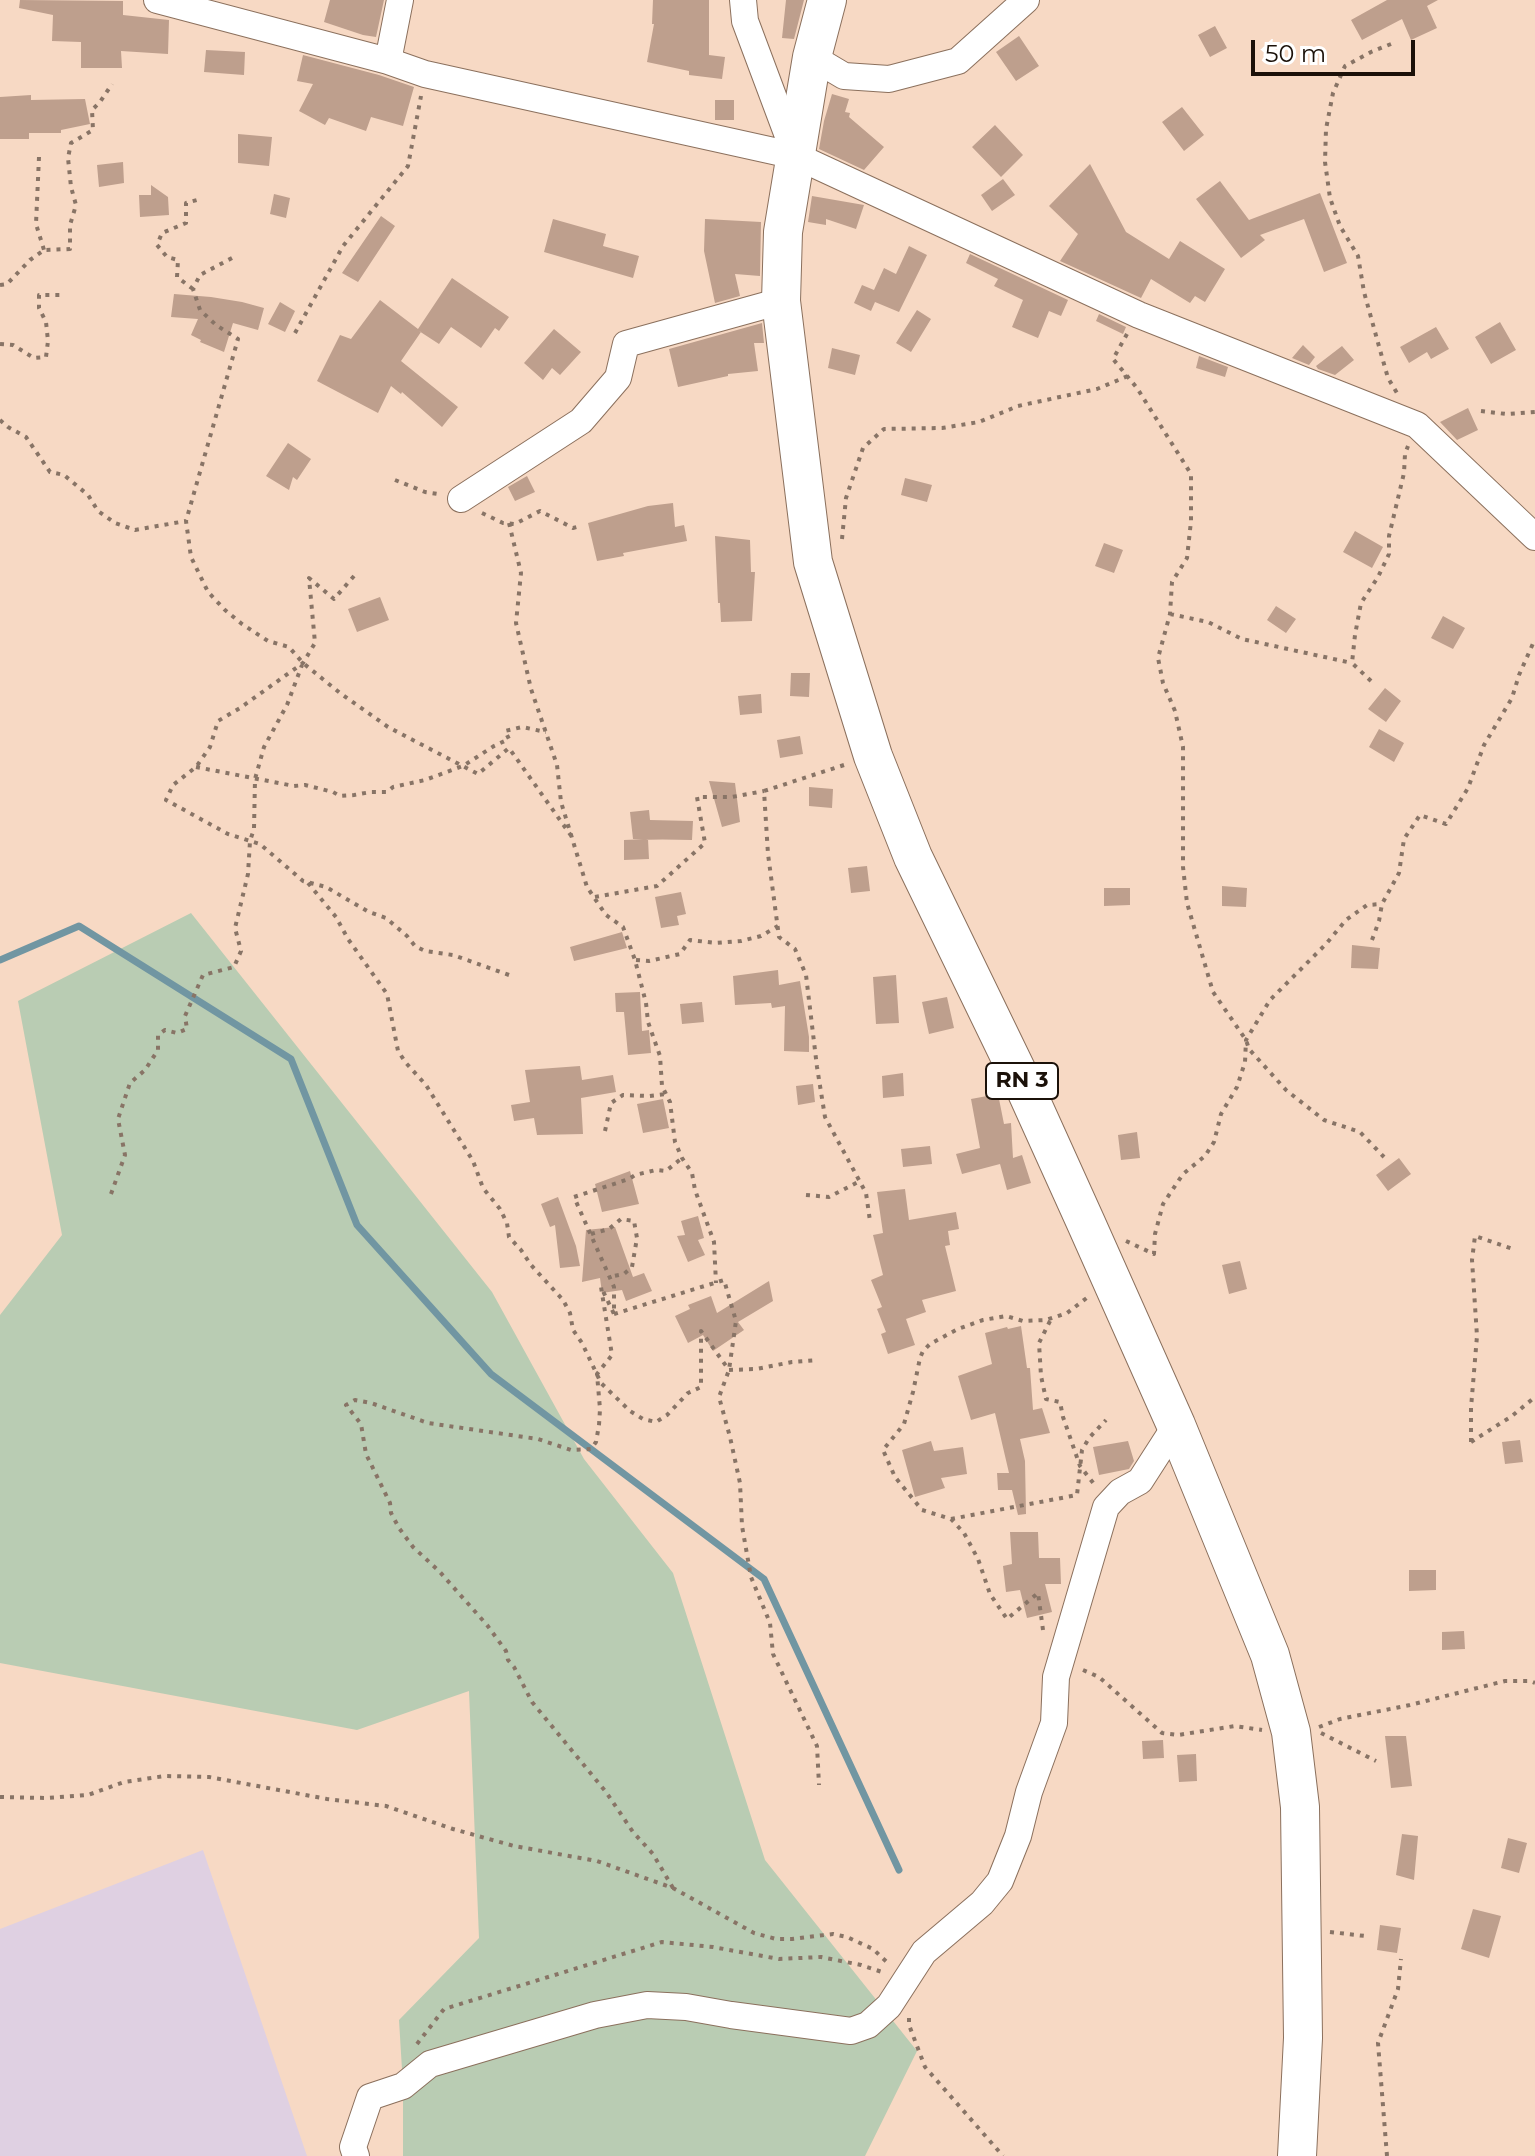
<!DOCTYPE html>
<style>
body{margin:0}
#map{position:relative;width:1535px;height:2156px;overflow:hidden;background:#f7d9c4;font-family:Montserrat,sans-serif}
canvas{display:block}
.scale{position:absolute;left:1251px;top:40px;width:164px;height:36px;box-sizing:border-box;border:4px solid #1b1109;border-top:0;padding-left:10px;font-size:24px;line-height:28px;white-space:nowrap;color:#1b1109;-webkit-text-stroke:6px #fff;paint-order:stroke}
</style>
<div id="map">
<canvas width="1535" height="2156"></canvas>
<div class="scale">50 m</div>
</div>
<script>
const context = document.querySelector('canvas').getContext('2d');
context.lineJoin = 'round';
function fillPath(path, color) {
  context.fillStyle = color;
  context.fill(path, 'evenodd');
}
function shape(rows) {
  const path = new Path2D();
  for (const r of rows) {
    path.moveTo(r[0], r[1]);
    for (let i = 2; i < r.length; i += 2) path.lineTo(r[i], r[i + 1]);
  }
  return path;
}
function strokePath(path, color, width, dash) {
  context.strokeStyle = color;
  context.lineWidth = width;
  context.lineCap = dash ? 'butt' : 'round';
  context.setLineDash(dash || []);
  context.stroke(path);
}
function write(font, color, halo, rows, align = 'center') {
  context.font = font + ' Montserrat,sans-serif';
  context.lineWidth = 8;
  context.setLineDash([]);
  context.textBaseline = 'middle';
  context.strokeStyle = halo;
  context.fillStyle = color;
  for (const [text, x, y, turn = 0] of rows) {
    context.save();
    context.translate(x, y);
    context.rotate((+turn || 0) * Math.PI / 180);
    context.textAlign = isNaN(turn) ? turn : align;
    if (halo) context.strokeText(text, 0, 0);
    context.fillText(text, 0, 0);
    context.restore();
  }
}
const industrial = shape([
 [203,1850,307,2156,0,2156,0,1929]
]);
const green = shape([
 [191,913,492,1292,584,1459,673,1573,765,1860,917,2051,865,2156,403,2156,403,2086,399,2020,479,1938,469,1691,357,1730,0,1663,0,1315,62,1235,18,1001]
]);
const stream = shape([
 [0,960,79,926,291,1059,357,1225,491,1374,764,1579,899,1870]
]);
const building = shape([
 [20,0,123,1,123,15,169,20,168,54,121,51,122,68,81,68,81,42,52,41,53,15,19,8],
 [330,0,384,0,376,37,363,35,324,22],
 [653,0,709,0,709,55,725,57,722,79,689,75,689,71,647,62,654,24,652,24],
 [786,0,804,0,794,39,782,38],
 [1387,0,1438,0,1427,6,1437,28,1411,40,1402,19,1362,40,1351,20],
 [1215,26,1227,48,1210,57,1198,35],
 [1019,36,1039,66,1016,81,996,52],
 [206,50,245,52,244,75,204,72],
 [303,55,379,75,414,87,403,126,371,117,366,131,329,118,325,125,299,111,313,84,297,81],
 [832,94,849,99,845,112,850,113,849,117,884,147,864,170,819,149,824,121],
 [31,95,31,100,85,99,90,124,61,130,61,133,29,133,29,139,0,139,0,97],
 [715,100,734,100,734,120,715,120],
 [1182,107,1204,135,1184,151,1162,122],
 [995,125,1023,155,1001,177,972,147],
 [238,134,272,137,269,166,238,163],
 [123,162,124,183,99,187,97,165],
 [1090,164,1126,232,1169,259,1180,241,1225,269,1205,302,1195,296,1190,303,1151,279,1141,298,1060,261,1078,234,1049,206],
 [1003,179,1015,195,992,211,981,195],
 [1220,181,1249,220,1320,193,1347,263,1324,272,1304,219,1260,235,1265,240,1241,258,1196,199],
 [151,185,168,197,169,215,140,217,139,195,151,195],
 [274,194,290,198,286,218,270,214],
 [812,196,864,205,856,229,826,219,826,225,808,222],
 [381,216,395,226,358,282,342,273],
 [553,219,606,234,603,246,639,256,633,278,544,252],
 [705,219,761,222,760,276,735,274,740,296,715,303,704,251],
 [909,246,927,255,899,312,875,302,871,311,854,303,862,285,874,290,884,268,896,274],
 [970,254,1068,300,1061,316,1049,311,1038,338,1012,327,1023,300,994,286,998,279,966,263],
 [452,278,509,317,499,331,495,328,481,348,451,327,439,344,419,331,421,332,401,361,458,407,442,427,402,392,401,394,391,386,378,413,317,381,340,335,351,339,380,300,418,329],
 [174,294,211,297,242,302,264,308,258,330,233,323,224,352,200,342,201,340,191,335,198,319,171,317],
 [280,302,295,311,285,332,268,324],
 [917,310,931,319,911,352,896,343],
 [1099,314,1126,327,1123,334,1096,321],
 [1500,322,1516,350,1491,364,1475,337],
 [762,323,764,343,754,343,758,371,728,374,728,376,678,387,669,349],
 [1436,327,1449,349,1431,359,1427,352,1409,363,1400,347],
 [554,329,581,352,560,375,552,368,543,380,524,363],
 [1303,345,1315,357,1309,365,1292,358],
 [1342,346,1354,360,1335,375,1318,369,1316,366],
 [832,348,860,355,855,375,828,368],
 [1199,356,1228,367,1225,377,1196,368],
 [1468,408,1478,430,1457,440,1440,422],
 [288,443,311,459,297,480,293,477,289,490,266,476],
 [527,476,535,492,515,501,508,487],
 [905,478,932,485,927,502,901,495],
 [673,503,675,527,684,525,687,541,623,553,624,556,597,561,588,523,648,506],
 [1355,531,1383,547,1372,568,1343,552],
 [715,536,750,540,751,572,755,572,752,621,721,622,720,603,718,603],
 [1104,543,1123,550,1114,573,1095,566],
 [380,597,389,620,357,632,348,609],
 [1276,606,1296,619,1286,633,1267,620],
 [1443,616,1465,628,1453,649,1431,638],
 [791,673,810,673,809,697,790,696],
 [1385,688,1401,701,1386,722,1368,709],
 [761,694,762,713,740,715,738,696],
 [1379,729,1404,743,1394,762,1369,747],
 [800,736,803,754,780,758,777,740],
 [709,781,735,783,740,822,722,827],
 [809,787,833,789,832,808,809,806],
 [649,810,650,820,693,821,692,840,633,839,630,812],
 [648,839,649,859,624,860,624,840],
 [867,866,870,891,851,893,848,868],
 [1222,886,1247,888,1246,907,1222,906],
 [1104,888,1130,888,1130,905,1104,906],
 [681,892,686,914,677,916,679,925,661,928,655,897],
 [622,932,627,948,574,961,570,947],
 [1352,945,1380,948,1378,969,1351,968],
 [778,970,779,985,800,981,809,1037,809,1052,784,1051,785,1006,772,1008,771,1003,735,1005,733,976],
 [896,975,899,1023,876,1024,873,977],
 [640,992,642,1031,649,1030,651,1053,628,1055,624,1012,616,1012,615,993],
 [947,997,954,1028,929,1034,922,1002],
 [702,1002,704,1022,682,1024,680,1004],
 [580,1066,582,1080,613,1075,616,1092,581,1098,583,1134,537,1135,534,1118,514,1121,511,1105,530,1102,525,1070],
 [903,1073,904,1096,883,1098,882,1076],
 [813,1084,815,1102,798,1105,796,1086],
 [998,1094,1004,1124,1011,1123,1013,1158,1022,1155,1031,1183,1007,1190,1000,1164,962,1174,956,1154,980,1148,971,1099],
 [663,1099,669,1128,643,1133,637,1104],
 [1137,1132,1140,1158,1121,1160,1118,1135],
 [930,1146,932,1164,903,1167,901,1149],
 [1399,1158,1411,1174,1388,1191,1376,1175],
 [630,1171,639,1204,602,1212,595,1184],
 [905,1189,909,1220,956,1212,959,1229,948,1231,950,1245,945,1246,956,1291,922,1300,926,1312,906,1319,915,1345,888,1354,881,1334,886,1332,877,1309,882,1307,871,1280,883,1275,873,1235,883,1233,877,1192],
 [558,1197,576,1246,580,1266,560,1268,555,1225,550,1227,541,1204],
 [698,1216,704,1238,698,1240,705,1255,688,1262,677,1236,685,1235,681,1221],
 [615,1227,633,1277,644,1273,652,1291,626,1301,622,1290,602,1293,600,1278,582,1282,586,1230],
 [1240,1261,1247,1289,1229,1294,1222,1265],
 [769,1281,773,1301,738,1322,744,1330,713,1351,703,1335,688,1343,675,1316,690,1309,688,1305,711,1296,717,1313],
 [1021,1326,1027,1368,1030,1368,1033,1410,1042,1408,1050,1433,1020,1439,1025,1461,1026,1514,1018,1515,1012,1490,998,1490,997,1473,1009,1473,995,1413,971,1420,958,1376,992,1364,985,1333,1007,1327,1008,1329],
 [1520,1440,1523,1462,1505,1464,1502,1442],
 [931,1441,934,1451,963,1447,967,1474,941,1478,945,1488,915,1497,902,1450],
 [1128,1441,1134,1461,1129,1469,1099,1475,1093,1447],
 [1010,1532,1038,1532,1039,1558,1060,1558,1061,1584,1045,1584,1052,1612,1027,1618,1020,1590,1006,1592,1003,1566,1012,1564],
 [1409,1570,1436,1570,1436,1590,1409,1591],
 [1464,1631,1465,1649,1442,1650,1442,1632],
 [1385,1736,1406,1736,1412,1786,1391,1788],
 [1163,1740,1164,1758,1143,1759,1142,1741],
 [1196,1754,1197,1781,1179,1782,1177,1755],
 [1402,1834,1418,1836,1414,1880,1396,1875],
 [1508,1838,1527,1843,1519,1873,1501,1868],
 [1473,1909,1501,1916,1489,1958,1461,1949],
 [1380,1925,1401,1928,1397,1953,1377,1950]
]);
const path = shape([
 [1391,44,1371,52,1345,66,1333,93,1326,129,1325,162,1330,198,1340,226,1358,256,1364,292,1380,350,1388,378,1397,393],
 [39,157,36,224,44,250],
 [232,258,200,275,193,289,200,310,216,325,238,339,186,521,191,557,208,592,225,610,242,624,268,641,289,647,303,663,340,693,388,727,478,774,509,748,572,837],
 [0,285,7,284,30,260,44,250,70,249,70,225,76,205,71,187,68,158,71,143,93,130,92,110,100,102,112,84],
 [193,289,177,277,178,260,167,257,157,245,162,233,186,223,186,203,197,200],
 [295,333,343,246,408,166,421,96],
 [1127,334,1113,359,1137,388,1191,474,1191,521,1187,558,1172,582,1170,614,1158,658,1163,683,1175,711,1183,747,1183,867,1187,903,1213,992,1246,1040,1249,1049,1286,1090,1324,1120,1360,1132,1384,1157],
 [0,344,13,345,34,358,46,357,48,341,46,322,39,308,39,295,63,295],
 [1481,411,1506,414,1535,412],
 [0,420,8,427,26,437,50,472,64,475,88,495,98,511,115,523,135,530,186,521],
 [395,480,425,492,438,494],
 [482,513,503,523,515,524,540,511,573,528,581,526],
 [509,523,521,573,516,623,531,689,557,765,561,802,587,887,606,915,623,927,635,960,646,1003,648,1022,660,1056,662,1086,670,1102,675,1142,682,1158,692,1173,695,1190,714,1242,716,1283],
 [842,539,846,498,863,448,884,429,942,428,979,422,1018,406,1097,389,1128,376],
 [354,576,334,599,309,578,315,643,303,663,240,708,218,721,210,747,196,767,173,785,166,800,228,834,260,844,303,881,326,887,369,912,386,918,407,936,415,946,425,951,453,955,509,975],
 [1170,614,1208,622,1242,639,1352,663],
 [1371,681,1352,663,1355,635,1361,603,1378,577,1389,554,1389,536,1404,473,1405,454,1408,446],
 [844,765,764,791,768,854,779,937,795,949,806,975,817,1067,825,1117,866,1193,870,1221],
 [196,767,294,786,305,785,333,792,340,796,354,795,371,792,387,792,393,787,425,780,463,766,494,746,509,739,505,731,522,727,546,732],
 [308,883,336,917,348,939,387,994,398,1051,406,1063,426,1085,473,1161,483,1188,500,1209,507,1223,509,1237,521,1250,531,1265,563,1300,570,1313,573,1330,582,1343,601,1383,630,1411,643,1419,656,1422,667,1415,688,1393,701,1387,701,1331,729,1370],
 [595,897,657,886,705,843,697,797,732,797,764,791],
 [1372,940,1379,921,1382,904,1399,873,1404,839,1420,815,1446,824,1468,788,1484,745,1512,698,1519,675,1535,639],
 [636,960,649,961,680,954,690,940,716,943,741,941,761,936,778,926],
 [605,1131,611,1103,623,1095,649,1096,666,1094],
 [111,1194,125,1155,118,1119,130,1083,145,1070,158,1050,158,1035,165,1030,177,1033,187,1029,185,1016,203,975,234,967,241,951,235,928,248,874,250,841,254,829,255,779,264,747,287,705,302,665],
 [806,1195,829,1197,860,1181],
 [591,1234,609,1229,621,1219,634,1221,637,1238,632,1267,624,1274,609,1277],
 [1126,1241,1154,1254,1155,1234,1163,1204,1183,1174,1205,1156,1214,1142,1221,1114,1237,1087,1245,1062,1246,1040,1270,1000,1326,944,1346,920,1367,905,1382,904],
 [614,1314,724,1280,736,1321,729,1370,719,1397,730,1437,740,1483,742,1526,751,1577,770,1623,773,1654,817,1746,819,1785],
 [1050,1321,1039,1343,1041,1376,1046,1399,1060,1402,1063,1417,1080,1466,1094,1484],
 [729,1370,756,1369,792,1362,818,1360],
 [1471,1442,1471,1408,1477,1336,1472,1260,1475,1236,1513,1249],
 [1471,1442,1512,1416,1535,1397],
 [951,1519,1077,1495,1082,1450,1089,1438,1106,1420],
 [1043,1630,1038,1593,1007,1619,990,1594,978,1559,964,1533,951,1519,922,1510,895,1477,883,1450,904,1424,913,1392,920,1358,923,1351,930,1344,958,1329,983,1320,1006,1316,1023,1321,1046,1320,1067,1313,1088,1297],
 [1083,1670,1099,1677,1162,1733,1178,1735,1235,1726,1262,1730],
 [1319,1727,1340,1719,1410,1705,1505,1681,1530,1681,1535,1683],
 [1321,1733,1376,1761],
 [0,1797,47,1798,88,1795,124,1782,165,1776,209,1777,327,1799,386,1806,453,1829,514,1846,597,1861,673,1888,754,1933,776,1939,792,1939,833,1934,847,1937,873,1949,890,1965],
 [673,1888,653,1854,633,1832,606,1792,532,1702,514,1667,508,1660,506,1651,487,1625,439,1571,413,1547,399,1528,391,1513,390,1503,366,1454,361,1424,346,1405,355,1400,371,1403,428,1423,538,1439,571,1450,591,1449,596,1442,599,1425,600,1409,597,1374,612,1355,601,1287,614,1314,614,1287,574,1197,629,1179,635,1175,656,1170,666,1171,682,1158],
 [1330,1932,1365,1936],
 [909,2018,909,2025,925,2067,1003,2156],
 [417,2044,444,2009,662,1942,713,1947,779,1959,821,1957,861,1965,885,1973],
 [1387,2156,1378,2043,1398,1989,1401,1959]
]);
const minor = shape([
 [157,0,388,61,425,74,796,156,1139,315,1417,425,1535,537],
 [743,0,745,21,794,152],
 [812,57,844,76,889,79,958,61,1026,0],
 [388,61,400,0],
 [461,499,581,421,618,378,626,344,781,301],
 [356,2156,353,2147,370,2097,403,2086,430,2064,595,2015,647,2005,686,2007,731,2015,851,2031,868,2025,889,2006,924,1952,982,1903,1000,1881,1018,1836,1029,1792,1054,1723,1056,1677,1106,1507,1120,1492,1140,1481,1176,1425]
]);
const highway = shape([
 [827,0,812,57,783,232,781,301,813,562,873,756,913,857,1025,1088,1086,1223,1176,1425,1270,1655,1291,1732,1300,1807,1303,2038,1297,2156]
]);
const shields = [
 [1022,1081,72]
];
const shieldNames = [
 ["RN 3",1022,1081]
];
fillPath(industrial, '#dfd0e2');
fillPath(green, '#b9ccb3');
strokePath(stream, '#7196a2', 7);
fillPath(building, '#be9f8d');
strokePath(minor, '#8b705d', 28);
strokePath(highway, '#8b705d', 40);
strokePath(path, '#887466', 4, [4, 6]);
strokePath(minor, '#fff', 26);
strokePath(highway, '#fff', 38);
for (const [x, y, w] of shields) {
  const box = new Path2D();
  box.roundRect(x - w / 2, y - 18, w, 36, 6);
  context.fillStyle = '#fff';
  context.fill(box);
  strokePath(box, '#1b1109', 2);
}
write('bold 22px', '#1b1109', null, shieldNames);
</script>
